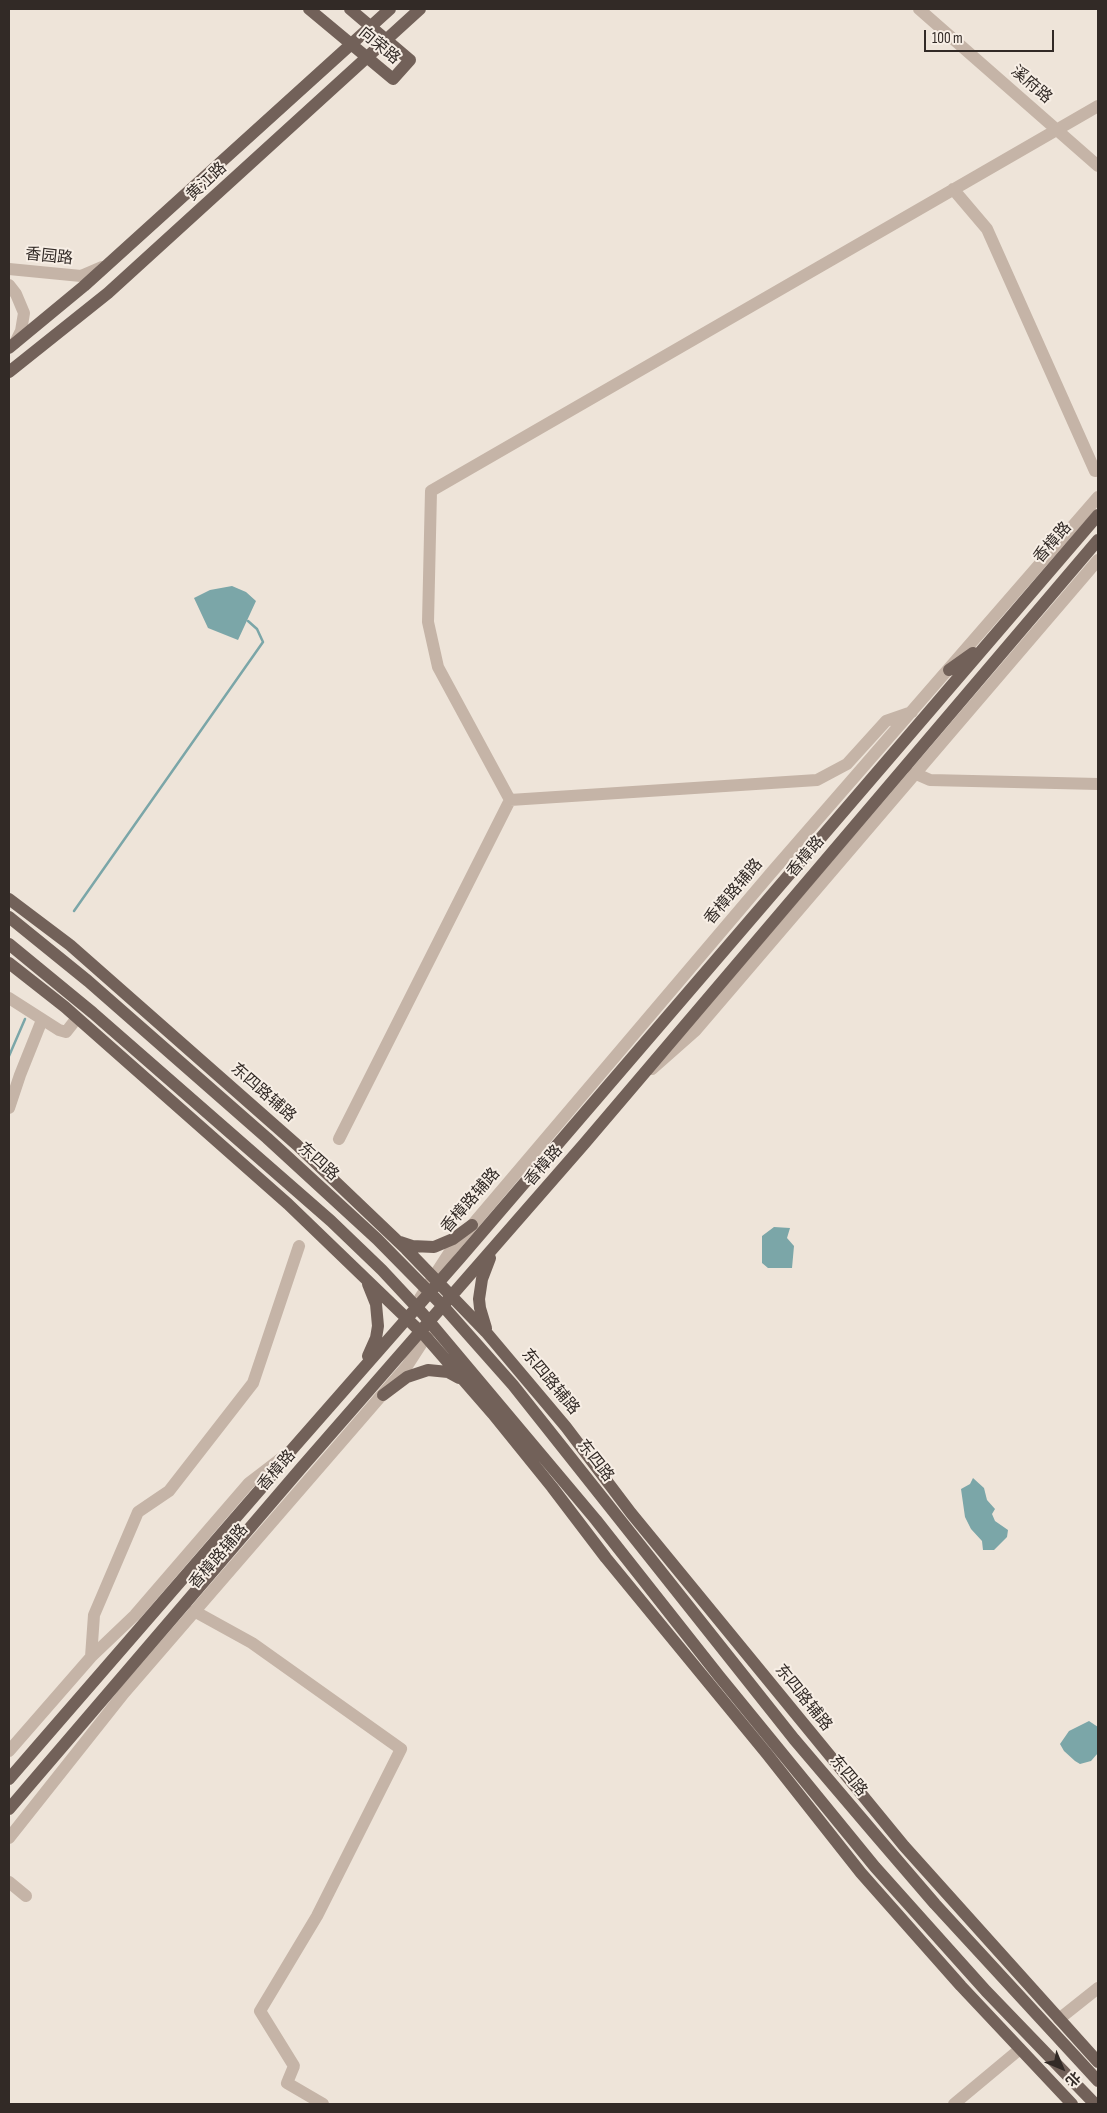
<!DOCTYPE html>
<meta charset="utf-8">
<style>
body{margin:0}
#map{position:relative;width:1107px;height:2113px;overflow:hidden;background:#eee4d9;font-family:"Sofia Sans Condensed","Noto Sans SC",sans-serif}
canvas{display:block}
.frame{position:absolute;inset:0;border:10px solid #322a26;pointer-events:none}
.north{position:absolute;left:1037px;top:2043px;width:50px;height:50px;-webkit-text-stroke:4px #f7eee5;paint-order:stroke;rotate:135deg;font-size:14px;font-weight:700;line-height:20px;text-align:center;color:#322a26}
.north::after{content:'';display:block;margin:auto;width:18px;height:22px;background:#322a26;clip-path:polygon(50% 0,100% 100%,50% 72%,0 100%)}
.scale{position:absolute;left:924px;top:30px;width:130px;height:22px;box-sizing:border-box;border:2px solid #322a26;border-top:0;padding-left:6px;font-size:15px;line-height:18px;white-space:nowrap;color:#322a26;-webkit-text-stroke:4px #f7eee5;paint-order:stroke}
</style>
<div id="map">
<canvas width="1107" height="2113"></canvas>
<div class="frame"></div>
<div class="north">北</div>
<div class="scale">100 m</div>
</div>
<script>
const context = document.querySelector('canvas').getContext('2d');
context.lineJoin = 'round';
function fillPath(path, color) {
  context.fillStyle = color;
  context.fill(path, 'evenodd');
}
function shape(rows) {
  const path = new Path2D();
  for (const r of rows) {
    path.moveTo(r[0], r[1]);
    for (let i = 2; i < r.length; i += 2) path.lineTo(r[i], r[i + 1]);
  }
  return path;
}
function strokePath(path, color, width, dash) {
  context.strokeStyle = color;
  context.lineWidth = width;
  context.lineCap = dash ? 'butt' : 'round';
  context.setLineDash(dash || []);
  context.stroke(path);
}
function write(font, color, halo, rows, align = 'center') {
  context.font = font + ' "Sofia Sans Condensed","Noto Sans SC",sans-serif';
  context.lineWidth = 4;
  context.setLineDash([]);
  context.textBaseline = 'middle';
  context.strokeStyle = halo;
  context.fillStyle = color;
  for (const [text, x, y, turn = 0] of rows) {
    context.save();
    context.translate(x, y);
    context.rotate((+turn || 0) * Math.PI / 180);
    context.textAlign = isNaN(turn) ? turn : align;
    if (halo) context.strokeText(text, 0, 0);
    context.fillText(text, 0, 0);
    context.restore();
  }
}
const water = shape([
 [232,586,246,592,256,601,238,640,208,628,194,598,210,590],
 [774,1227,790,1228,787,1238,794,1246,792,1268,768,1268,762,1263,762,1236],
 [973,1478,984,1488,987,1500,995,1509,992,1514,995,1521,1008,1530,1007,1537,994,1550,983,1550,982,1541,971,1529,965,1517,961,1489,970,1484],
 [1089,1721,1098,1727,1098,1753,1091,1761,1080,1764,1075,1761,1064,1751,1060,1744,1069,1731]
]);
const stream = shape([
 [74,911,263,642,257,629,248,621],
 [9,1056,25,1019]
]);
const minor = shape([
 [919,9,1098,166],
 [953,189,987,229,1095,471],
 [9,269,81,276,102,267],
 [9,285,16,294,24,313,21,331,15,343],
 [914,773,930,780,1098,784],
 [510,800,438,667,428,622,431,491,1098,106],
 [510,800,817,780,847,764,886,721,912,712],
 [9,998,59,1030,66,1032,77,1018],
 [652,1069,695,1031,1098,560],
 [9,1108,20,1075,42,1020],
 [339,1139,510,800],
 [420,1298,451,1250,771,873,1098,497],
 [194,1611,252,1643,401,1749,317,1916,260,2011,294,2066,287,2083,323,2104],
 [91,1657,94,1615,138,1512,169,1491,253,1383,299,1246],
 [9,1751,91,1657,135,1615,249,1483,283,1457],
 [9,1838,124,1693,407,1366,431,1329],
 [9,1882,26,1896],
 [1059,2019,1098,1988],
 [954,2104,1020,2049]
]);
const major = shape([
 [309,9,393,79,410,60,350,9],
 [9,348,84,286,390,9],
 [9,372,108,293,420,9],
 [949,670,973,653],
 [9,899,70,945,297,1145,406,1249,486,1332,566,1427,631,1513,904,1846,1098,2062],
 [9,917,88,981,267,1138,377,1239,443,1306,513,1385,794,1739,874,1833,935,1904,1098,2081],
 [9,944,93,1013,331,1221,382,1270,423,1314,596,1520,719,1676,875,1867,986,1991,1095,2104],
 [9,963,65,1007,288,1204,426,1337,493,1414,552,1487,606,1558,767,1754,861,1873,961,1986,1072,2104],
 [400,1242,412,1246,434,1247,453,1239,472,1225],
 [486,1328,480,1308,479,1299,482,1279,490,1258],
 [368,1356,376,1338,378,1326,376,1304,368,1284],
 [383,1395,407,1377,428,1370,448,1372,459,1378],
 [9,1779,264,1485,288,1454,460,1258,1098,515],
 [9,1809,302,1467,584,1144,1098,540]
]);
const streetNames = [
 ["向荣路",379,46,40],
 ["溪府路",1031,85,41],
 ["黄江路",207,182,-43],
 ["香园路",49,257,6],
 ["香樟路",1053,543,-49],
 ["香樟路",806,857,-50],
 ["香樟路辅路",734,892,-50],
 ["东四路辅路",263,1093,41],
 ["东四路",318,1162,42],
 ["香樟路",544,1166,-49],
 ["香樟路辅路",471,1201,-49],
 ["东四路辅路",550,1382,50],
 ["东四路",595,1461,52],
 ["香樟路",277,1471,-49],
 ["香樟路辅路",219,1557,-49],
 ["东四路辅路",803,1698,51],
 ["东四路",848,1776,50]
];
fillPath(water, '#7ba6a8');
strokePath(stream, '#7ba6a8', 2.5);
strokePath(minor, '#c5b4a7', 12);
strokePath(major, '#726159', 12);
write('16px', '#322a26', '#f7eee5', streetNames);
</script>
